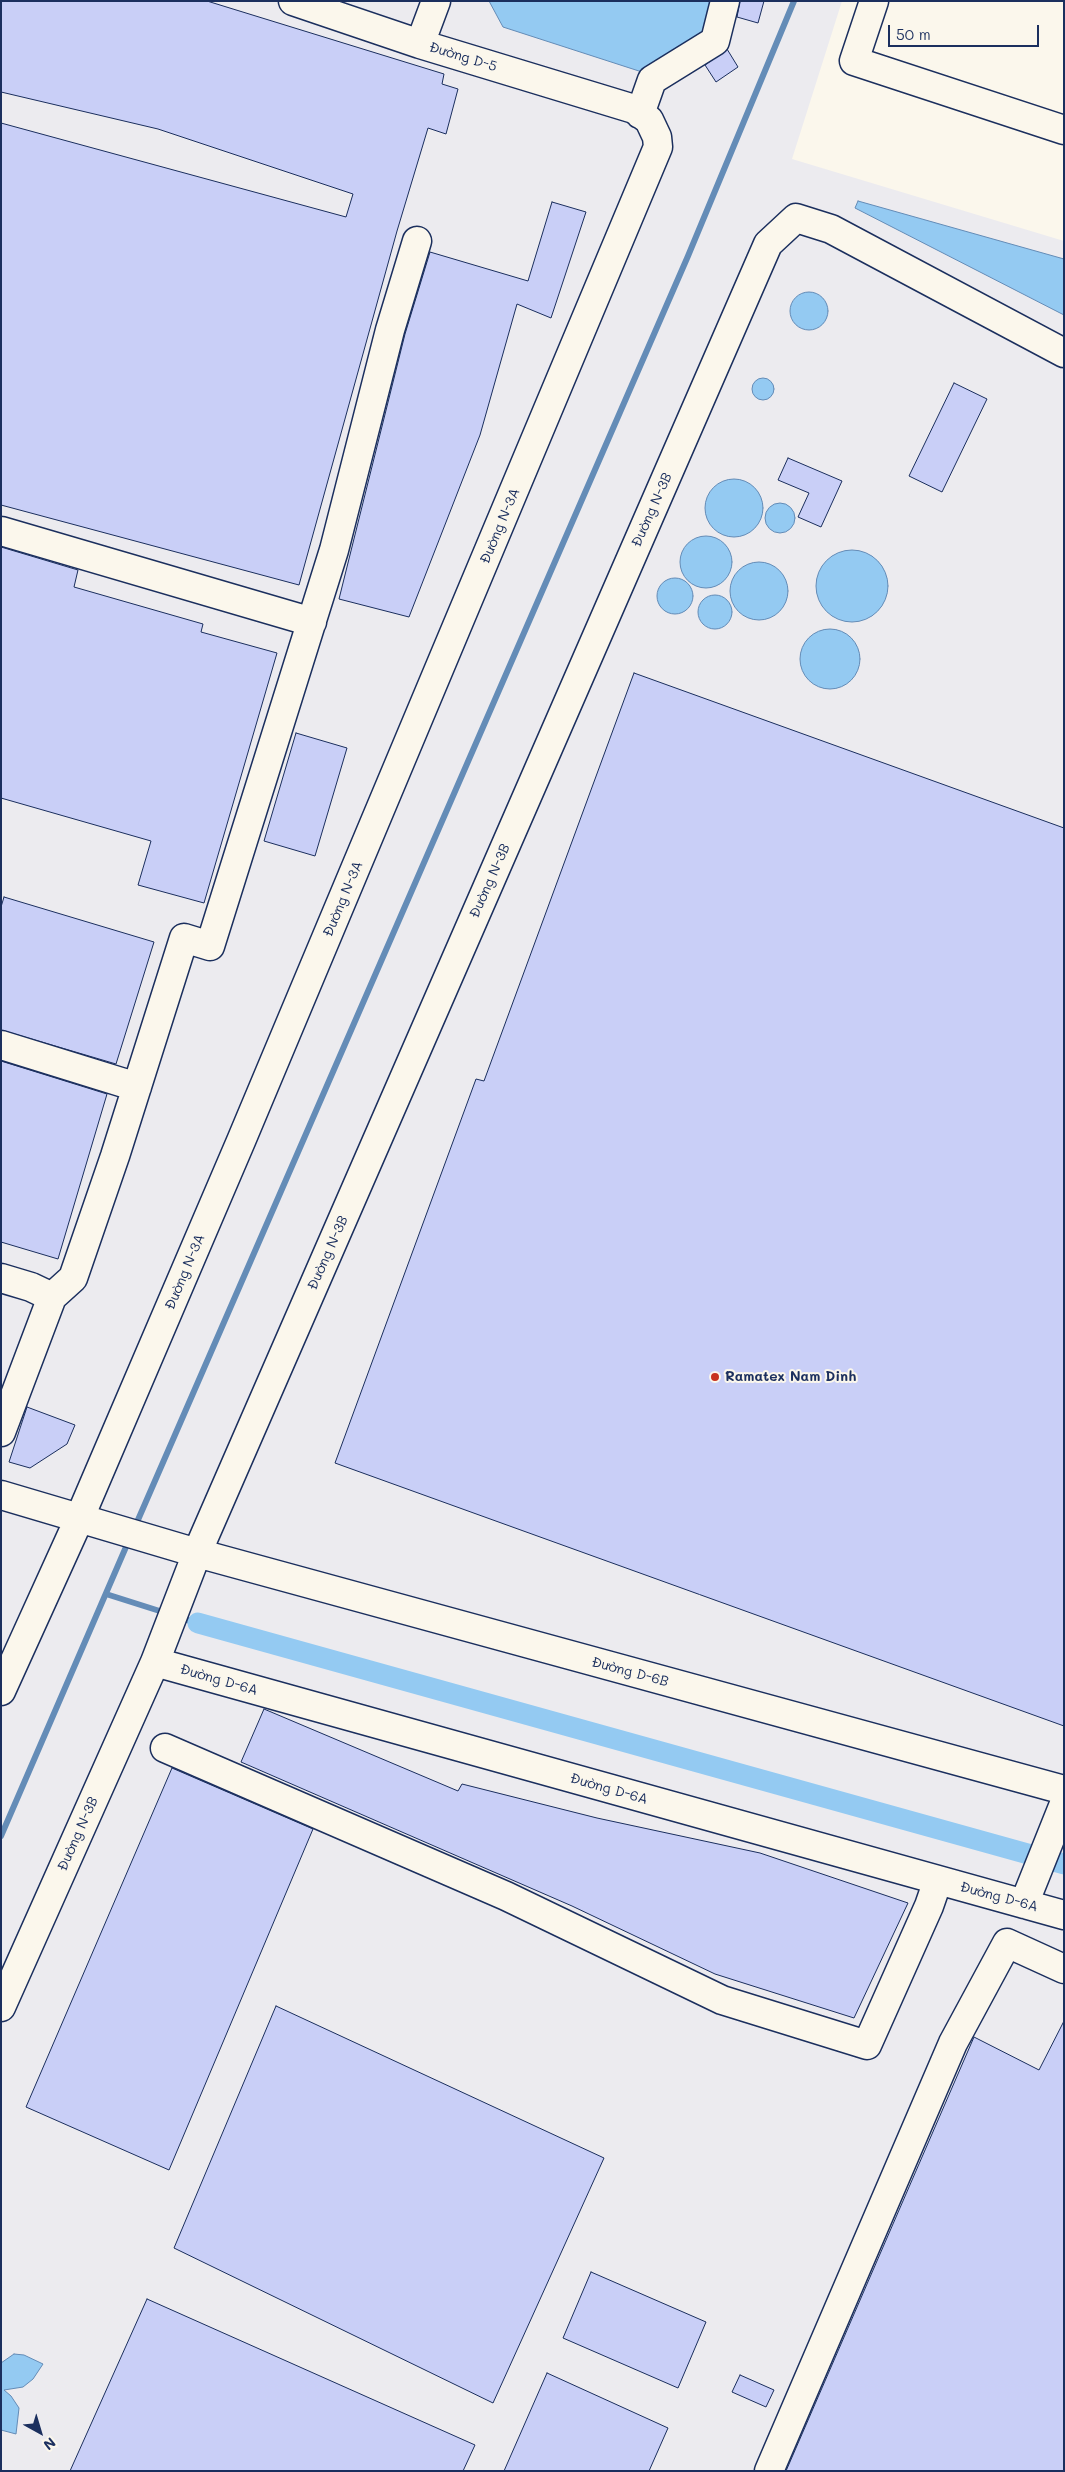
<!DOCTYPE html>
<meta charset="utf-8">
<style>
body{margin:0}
#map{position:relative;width:1065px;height:2472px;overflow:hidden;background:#fbf7ec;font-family:Mali,sans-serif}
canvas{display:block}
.frame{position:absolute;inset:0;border:2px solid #1b2f5e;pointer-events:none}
.north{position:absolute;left:15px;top:2407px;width:50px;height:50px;-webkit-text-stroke:4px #fbf7ec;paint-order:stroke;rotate:141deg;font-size:14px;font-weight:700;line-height:20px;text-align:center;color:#1b2f5e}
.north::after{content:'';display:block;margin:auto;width:18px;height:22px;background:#1b2f5e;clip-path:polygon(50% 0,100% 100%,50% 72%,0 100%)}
.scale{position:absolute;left:888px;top:25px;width:151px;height:22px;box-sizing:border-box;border:2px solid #1b2f5e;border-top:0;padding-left:6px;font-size:15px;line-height:18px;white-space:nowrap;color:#1b2f5e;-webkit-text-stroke:4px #fbf7ec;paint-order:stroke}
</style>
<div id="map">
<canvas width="1065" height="2472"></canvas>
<div class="frame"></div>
<div class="north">N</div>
<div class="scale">50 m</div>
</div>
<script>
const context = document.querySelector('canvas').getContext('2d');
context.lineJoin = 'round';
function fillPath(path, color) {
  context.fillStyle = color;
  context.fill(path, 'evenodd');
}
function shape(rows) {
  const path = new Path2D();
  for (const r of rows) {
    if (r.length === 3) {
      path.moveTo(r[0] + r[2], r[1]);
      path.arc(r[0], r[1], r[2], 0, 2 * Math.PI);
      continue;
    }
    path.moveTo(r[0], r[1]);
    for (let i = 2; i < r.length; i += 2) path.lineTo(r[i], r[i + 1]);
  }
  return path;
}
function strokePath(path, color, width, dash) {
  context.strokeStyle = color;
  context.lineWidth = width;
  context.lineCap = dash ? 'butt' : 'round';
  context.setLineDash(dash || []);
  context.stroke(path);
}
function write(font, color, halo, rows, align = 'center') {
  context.font = font + ' Mali,sans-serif';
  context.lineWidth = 4;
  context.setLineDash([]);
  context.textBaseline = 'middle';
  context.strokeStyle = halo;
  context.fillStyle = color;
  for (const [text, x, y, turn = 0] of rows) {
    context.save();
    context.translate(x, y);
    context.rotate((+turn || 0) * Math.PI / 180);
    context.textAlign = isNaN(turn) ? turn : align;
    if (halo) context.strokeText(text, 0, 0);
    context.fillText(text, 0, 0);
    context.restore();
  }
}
const built = shape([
 [1,1,842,1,792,159,1064,241,1064,2471,1,2471]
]);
const water = shape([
 [489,1,713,1,704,39,642,72,503,27,489,1],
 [858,201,1064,259,1064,315,855,208,858,201],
 [809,311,19],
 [763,389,11],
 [734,508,29],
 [780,518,15],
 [706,562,26],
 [852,586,36],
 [759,591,29],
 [675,596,18],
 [715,612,17],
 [830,659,30],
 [14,2354,24,2355,43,2364,33,2379,23,2387,4,2390,11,2396,19,2408,16,2434,1,2430,1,2363,14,2354]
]);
const stream = shape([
 [134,1529,688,256,794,1],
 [106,1594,166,1613],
 [180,1618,198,1623],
 [1,1836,129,1540]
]);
const canal = shape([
 [198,1623,1064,1864]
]);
const building = shape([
 [1,1,207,1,444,74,442,84,458,89,446,134,428,128,397,231,299,585,1,505,1,123,346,217,353,194,158,129,1,92,1,1],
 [740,1,764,1,758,23,737,17,740,1],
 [727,49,738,67,716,82,705,65,727,49],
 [552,202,586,212,551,318,517,304,480,435,409,617,339,599,405,334,430,252,528,281,552,202],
 [954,383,987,399,942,492,909,476,954,383],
 [788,458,842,481,821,527,798,517,809,493,778,480,788,458],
 [1,547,78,570,74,587,203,624,201,632,277,653,204,903,138,885,151,841,1,798,1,547],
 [634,673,1064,828,1064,1726,335,1463,476,1079,484,1081,634,673],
 [296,733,347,748,315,856,264,841,296,733],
 [4,897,154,942,116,1064,1,1030,1,907,4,897],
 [1,1061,107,1094,58,1259,1,1242,1,1061],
 [27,1407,75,1425,67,1444,30,1468,9,1462,27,1407],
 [264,1709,458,1791,462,1784,597,1818,760,1853,908,1903,854,2018,715,1974,572,1906,241,1762,264,1709],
 [172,1768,313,1829,169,2170,26,2107,172,1768],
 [276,2006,604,2158,493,2403,174,2248,276,2006],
 [1064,2021,1064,2471,786,2471,974,2037,1039,2070,1064,2021],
 [591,2272,706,2322,678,2388,563,2338,591,2272],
 [147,2299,475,2445,463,2471,70,2471,147,2299],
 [547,2373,668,2428,649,2471,504,2471,547,2373],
 [740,2375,774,2390,766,2407,732,2392,740,2375]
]);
const minor = shape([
 [874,1,854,61,1064,130],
 [420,44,436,1],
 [640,114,652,80,715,41,725,1],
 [1,531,312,622],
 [1,1045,137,1087],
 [1,1278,31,1287,52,1297],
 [1,1432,52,1297,73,1278,115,1156,184,938,210,946,334,550,390,330,417,241],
 [1,1495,197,1553,1064,1790],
 [155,1662,1064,1915],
 [1,1691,80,1517,241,1141,658,147,657,137,649,120,634,109,420,44,293,1],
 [165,1748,506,1896,722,2000,867,2045,929,1906,938,1880],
 [1024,1904,1064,1804],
 [1,2007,155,1662,197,1553,768,244,796,218,831,229,1064,353],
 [769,2471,953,2043,1007,1943,1064,1969]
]);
const markers = [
 [715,1377,5,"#c8321e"]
];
const streetNames = [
 ["Đường D-5",463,57,17],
 ["Đường N-3B",652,510,-66],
 ["Đường N-3A",500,526,-67],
 ["Đường N-3B",490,881,-66],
 ["Đường N-3A",343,899,-67],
 ["Đường N-3B",328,1253,-66],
 ["Đường N-3A",185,1272,-67],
 ["Đường D-6B",630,1672,15],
 ["Đường D-6A",219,1680,16],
 ["Đường D-6A",609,1789,16],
 ["Đường N-3B",78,1834,-66],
 ["Đường D-6A",999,1897,15]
];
const poiNames = [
 ["Ramatex Nam Dinh",725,1377]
];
fillPath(built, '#ecebef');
fillPath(water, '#94caf2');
strokePath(water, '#648cb7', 1);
strokePath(stream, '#648cb7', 6);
strokePath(canal, '#94caf2', 21);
fillPath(building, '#c9cff7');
strokePath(building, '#1b2f5e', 1);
strokePath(minor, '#1b2f5e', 31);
strokePath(minor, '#fbf7ec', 28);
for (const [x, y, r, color] of markers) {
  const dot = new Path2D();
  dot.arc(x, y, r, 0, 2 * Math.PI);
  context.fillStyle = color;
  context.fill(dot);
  strokePath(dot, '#fbf7ec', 2);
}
write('14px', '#1b2f5e', '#fbf7ec', streetNames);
write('bold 14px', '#1b2f5e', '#fbf7ec', poiNames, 'left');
</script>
